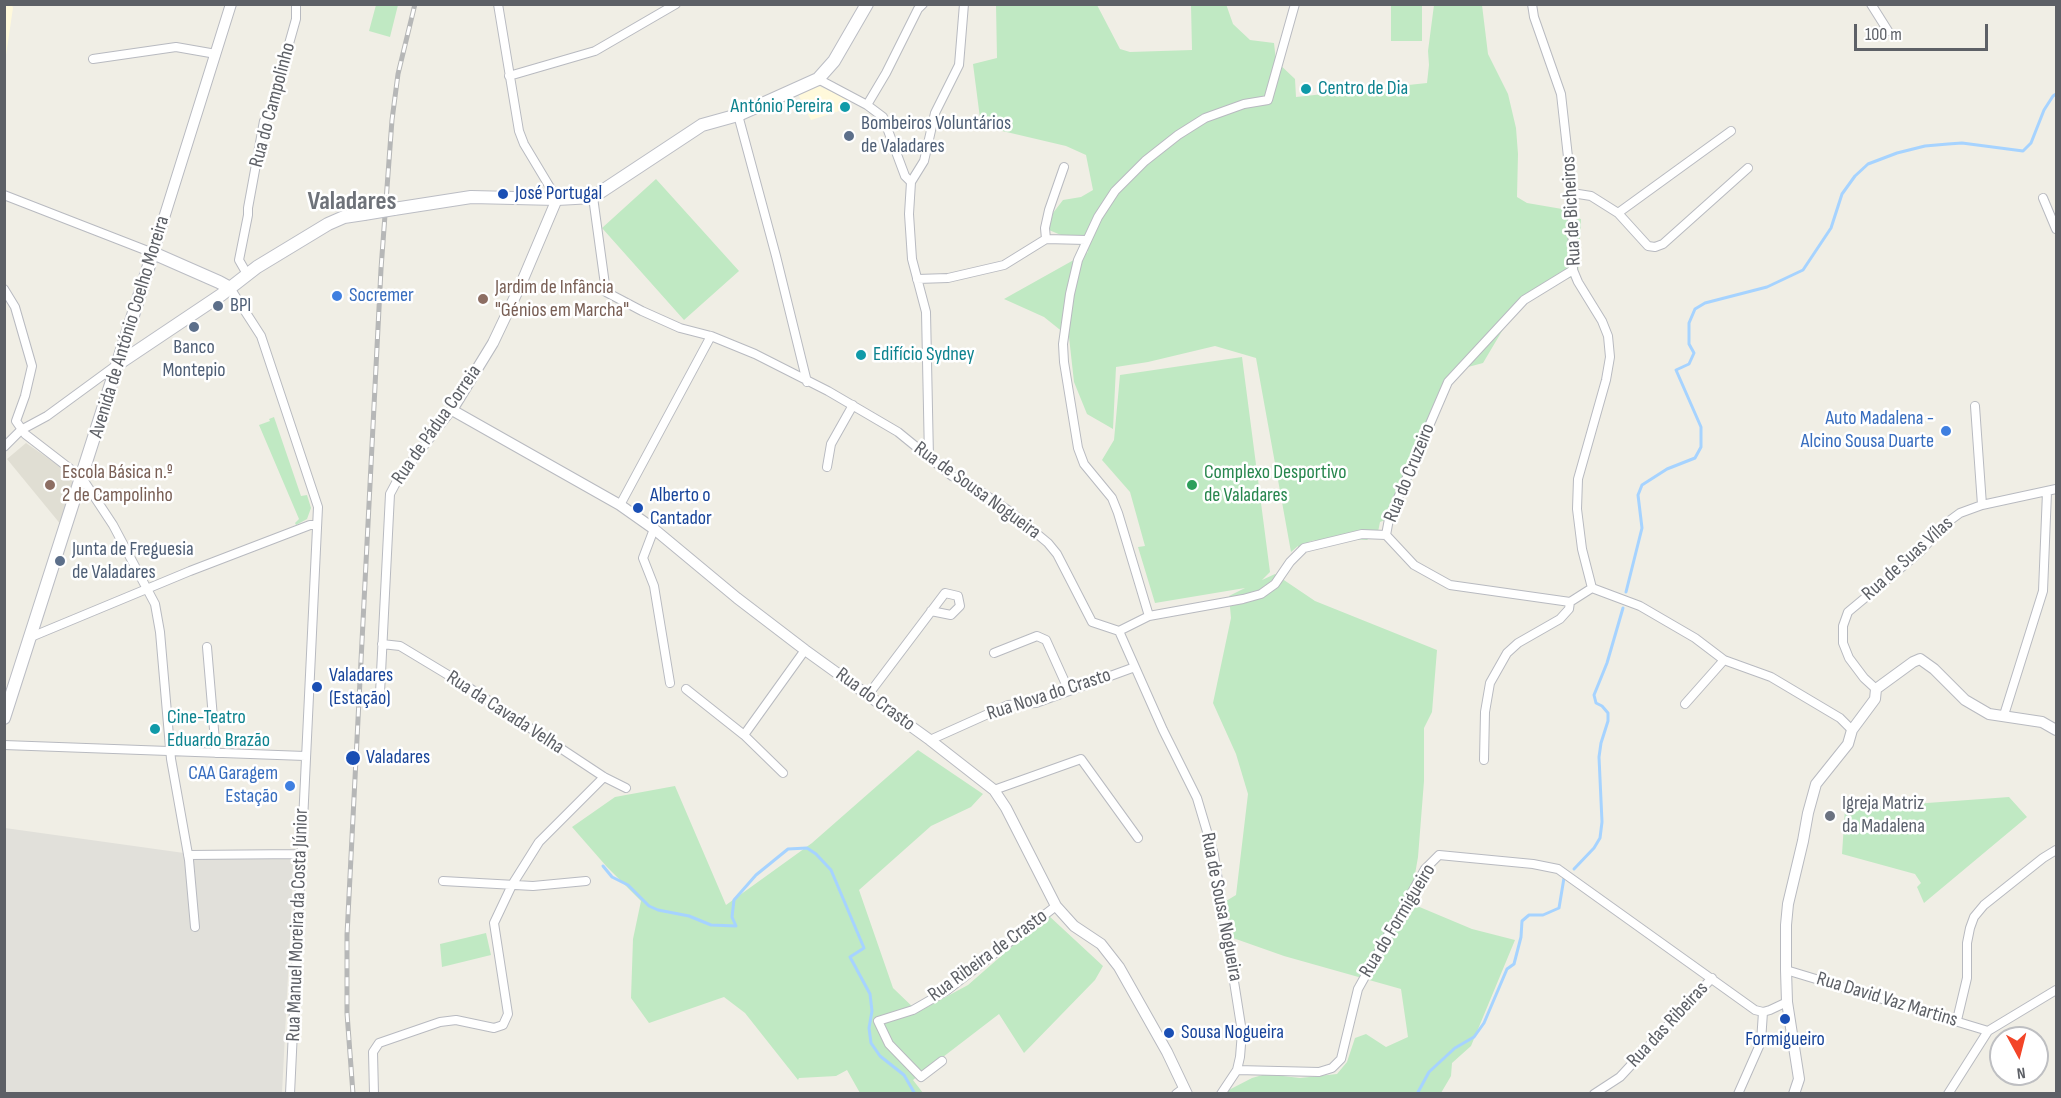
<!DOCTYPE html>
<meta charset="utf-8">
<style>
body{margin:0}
#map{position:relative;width:2061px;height:1098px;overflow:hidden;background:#f0eee5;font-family:"Sofia Sans Condensed",sans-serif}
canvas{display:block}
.frame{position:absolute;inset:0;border:6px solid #5d6066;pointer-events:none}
.north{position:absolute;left:1989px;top:1026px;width:60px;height:60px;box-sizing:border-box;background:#fff;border:2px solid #bebfc2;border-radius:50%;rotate:173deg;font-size:16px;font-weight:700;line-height:24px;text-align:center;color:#5d6066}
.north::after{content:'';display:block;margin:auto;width:21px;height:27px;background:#f34528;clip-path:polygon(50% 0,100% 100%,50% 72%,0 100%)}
.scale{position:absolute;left:1854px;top:24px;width:134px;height:27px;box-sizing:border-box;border:3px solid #5d6066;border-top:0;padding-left:8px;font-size:18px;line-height:21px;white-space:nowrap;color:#5d6066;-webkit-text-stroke:4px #fff;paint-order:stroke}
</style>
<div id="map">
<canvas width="2061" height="1098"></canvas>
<div class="frame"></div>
<div class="north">N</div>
<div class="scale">100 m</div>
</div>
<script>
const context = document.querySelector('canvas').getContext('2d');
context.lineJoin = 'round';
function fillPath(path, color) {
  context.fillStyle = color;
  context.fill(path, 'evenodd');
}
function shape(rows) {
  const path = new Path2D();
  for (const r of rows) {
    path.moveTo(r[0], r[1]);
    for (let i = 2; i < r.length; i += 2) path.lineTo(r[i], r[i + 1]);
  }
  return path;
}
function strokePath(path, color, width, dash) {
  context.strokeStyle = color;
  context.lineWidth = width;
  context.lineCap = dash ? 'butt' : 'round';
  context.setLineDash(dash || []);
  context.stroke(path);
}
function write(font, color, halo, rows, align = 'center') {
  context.font = font + ' "Sofia Sans Condensed",sans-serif';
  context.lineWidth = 5;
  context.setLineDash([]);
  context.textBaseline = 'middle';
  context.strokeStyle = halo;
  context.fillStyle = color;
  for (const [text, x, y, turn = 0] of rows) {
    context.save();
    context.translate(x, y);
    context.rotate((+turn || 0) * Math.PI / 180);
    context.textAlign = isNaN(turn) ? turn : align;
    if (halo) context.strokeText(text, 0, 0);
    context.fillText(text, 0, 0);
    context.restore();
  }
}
const commercial = shape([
 [5,4,12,5,13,8,5,62],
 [816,85,848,99,839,102,839,111,811,120,797,92]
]);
const industrial = shape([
 [5,828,184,853,197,858,294,859,282,1093,5,1094]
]);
const education = shape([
 [26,443,68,472,72,481,72,490,62,526,7,459]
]);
const green = shape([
 [1226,4,1233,24,1250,40,1274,43,1276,61,1295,79,1296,97,1427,83,1429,65,1428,51,1434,5,1482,5,1488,54,1508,94,1516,128,1518,154,1517,197,1527,203,1568,210,1568,217,1581,219,1578,276,1545,284,1505,326,1483,363,1468,367,1457,376,1446,390,1385,520,1380,522,1378,532,1367,540,1334,538,1311,541,1298,548,1298,546,1291,552,1256,358,1215,346,1148,362,1116,367,1113,429,1087,414,1074,382,1069,337,1044,317,1004,299,1088,252,1075,241,1049,230,1053,213,1063,200,1081,197,1093,190,1086,155,1066,146,981,126,973,64,997,58,996,5,1097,5,1120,49,1130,52,1192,50,1191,5],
 [376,5,398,5,390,37,369,31],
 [1391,5,1422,5,1422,41,1391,41],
 [656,179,739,271,684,320,602,228],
 [1242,357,1270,572,1262,580,1275,574,1315,601,1437,650,1432,712,1424,728,1424,781,1418,857,1410,903,1472,929,1515,940,1471,1046,1452,1063,1451,1076,1441,1093,1223,1093,1252,1078,1266,1074,1300,1078,1337,1074,1347,1062,1355,1038,1366,1034,1386,1047,1408,1037,1401,989,1284,956,1233,938,1226,901,1236,895,1248,794,1236,754,1213,703,1231,618,1229,596,1245,588,1155,603,1138,547,1145,546,1130,492,1102,460,1114,440,1120,375],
 [274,417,301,496,307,495,311,508,307,519,296,525,295,523,299,519,259,425,270,421,269,419],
 [918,750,983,794,971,807,931,826,859,890,893,988,918,1012,968,985,1048,915,1103,966,1095,980,1024,1053,999,1014,913,1080,923,1093,860,1093,847,1070,836,1076,799,1078,798,1080,745,1013,724,997,649,1023,631,998,633,939,641,901,607,867,572,827,615,797,675,786,726,905,812,843],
 [2009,797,2027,817,1924,903,1917,887,1921,883,1915,874,1842,854,1845,809],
 [486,933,491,955,442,967,440,944]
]);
const stream = shape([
 [1626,592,1642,528,1638,495,1642,485,1667,469,1695,458,1701,447,1701,427,1676,370,1689,364,1694,353,1689,344,1689,323,1695,309,1705,303,1767,287,1803,270,1831,228,1842,194,1855,176,1868,164,1897,153,1925,146,1948,144,1962,143,2023,151,2031,143,2044,110,2053,96,2056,94],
 [603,866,612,877,628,885,649,906,658,910,689,916,711,925,736,926,732,917,734,900,756,875,788,849,807,848,816,854,831,870,864,948,850,957,870,994,872,1011,869,1028,871,1043,880,1056,904,1075,915,1094],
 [1574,869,1594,848,1600,838,1602,822,1599,757,1601,743,1608,721,1608,713,1602,706,1596,703,1594,695,1607,663,1623,608],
 [1417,1094,1429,1072,1455,1048,1474,1037,1484,1023,1507,969,1514,964,1521,937,1522,921,1529,915,1543,915,1559,908,1564,878]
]);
const minor = shape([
 [498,4,519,131,524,144,557,199],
 [1532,4,1534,17,1561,94,1572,193,1573,270,1578,282,1602,321,1608,336,1610,357,1606,380,1578,479,1577,509,1582,549,1592,588],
 [1871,4,1888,31],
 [93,59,176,47,216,54],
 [509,76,595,51,676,4],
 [818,79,867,105,883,117,905,176,911,182],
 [867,105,886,73,918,9,923,4],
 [738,115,776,256,807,382],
 [1572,193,1591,196,1618,213,1648,246,1655,247,1663,244,1748,168],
 [4,195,153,253],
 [593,197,606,292,642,311,680,328,711,336,755,354,828,391,898,432,952,476,965,481,1012,513,1048,543,1057,554,1092,622,1119,631],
 [2043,198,2056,229],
 [1618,213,1731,131],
 [1046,239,1045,228,1049,210,1064,167],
 [1046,239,1086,240],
 [247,274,239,260,248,215,248,208,264,121,270,111,296,19,296,4],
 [917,279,948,278,1004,265,1046,239],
 [230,288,261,336,318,507,290,1094],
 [4,289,15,307,32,366,25,396,16,421,25,434,82,478,113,525,155,604,160,632,171,759,189,860,195,927],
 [1975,406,1982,505],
 [4,447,21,430,47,416,118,364],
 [929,458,926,312,912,259,909,214,911,182,924,161,935,113,959,65,964,4],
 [827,467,831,444,853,405],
 [620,505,711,336],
 [654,529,643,558,654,586,670,683],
 [1386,535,1414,565,1450,585,1570,602,1592,588,1640,606,1695,638,1724,660,1771,677,1840,718,1852,730],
 [1386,535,1389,519,1448,382,1524,300,1573,270],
 [1149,616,1118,513,1112,498,1084,464,1078,448,1064,362,1063,344,1070,294,1078,260,1098,217,1115,191,1145,161,1178,135,1205,118,1244,104,1268,100,1295,4],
 [1119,631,1163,730,1197,798,1214,855,1242,1032,1240,1057,1237,1070,1221,1094],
 [1119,631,1149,616,1243,599,1261,594,1275,584,1290,562,1304,548,1362,534,1386,535],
 [31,637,190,571,310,525,317,525],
 [382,644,400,646,468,687,604,777,626,788],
 [207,647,216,753],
 [994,653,1037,636,1046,640,1069,691],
 [686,689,744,735,783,773],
 [1876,689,1864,678,1849,658,1843,643,1843,626,1848,612,1920,552,1945,524,1960,513,1982,505,2056,489],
 [380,693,390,494,398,479,452,410],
 [868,695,945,593,958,596,960,606,951,615,931,611],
 [1685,704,1724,660],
 [2004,715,2043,591,2047,492],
 [744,735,805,650],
 [930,740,1008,705,1036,703,1135,667],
 [4,745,305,756],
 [1484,760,1485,712,1490,683,1507,653,1518,643,1560,619,1569,609,1570,602],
 [994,790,1081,759,1138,838],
 [188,855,301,854],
 [443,881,533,886,586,881],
 [1786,970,1988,1031],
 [1957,1020,1967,978,1967,943,1970,928,1974,917,1984,905,2043,858,2056,850],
 [942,1061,921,1077,889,1044,878,1021,913,1010,946,991,1056,906],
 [1237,1070,1319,1072,1332,1068,1341,1059,1358,989,1425,869,1439,855,1533,864,1558,869,1755,1010,1763,1012,1770,1010,1787,1002],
 [374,1094,373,1052,379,1043,440,1022,456,1020,494,1028,503,1025,508,1014,494,923,512,885,539,842,604,777],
 [1176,1094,1184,1088],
 [1594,1094,1620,1077,1712,978],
 [1738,1094,1761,1042,1763,1012],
 [1948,1094,1988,1031,2056,990]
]);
const tertiary = shape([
 [557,199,521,284,493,343,452,410,620,505,654,529,737,598,805,650,930,740,994,790,1006,808,1056,906,1074,926,1101,944,1119,967,1167,1052,1187,1094],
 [153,253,231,4],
 [1794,1094,1799,1079,1787,1002,1786,970,1786,925,1788,904,1803,841,1808,813,1816,784,1848,744,1852,730,1875,699,1876,689,1913,662,1920,659,1934,669,1965,700,1989,714,2042,722,2056,730]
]);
const secondary = shape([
 [394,209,471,197,557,199,593,197,702,125,738,115,818,79,834,61,867,4],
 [118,364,221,295,257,267,328,224,344,217,364,214],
 [4,718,153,253,219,282,230,288]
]);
const rail = shape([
 [353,1094,347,1013,347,935,381,269,392,120,398,74,415,4]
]);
const secondaryBridge = shape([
 [364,214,394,209]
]);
const markers = [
 [1306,89,6,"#0f9aa8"],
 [845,107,6,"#0f9aa8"],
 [849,136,6,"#5c6f8a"],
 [503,194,6,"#1a4fb4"],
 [337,296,6,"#3f7fe0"],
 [483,299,6,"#8d6e63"],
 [218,306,6,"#5c6f8a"],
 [194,327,6,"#5c6f8a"],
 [861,355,6,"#0f9aa8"],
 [1946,431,6,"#3f7fe0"],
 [50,485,6,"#8d6e63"],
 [1192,485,6,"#2e9e5b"],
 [638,508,6,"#1a4fb4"],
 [60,561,6,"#5c6f8a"],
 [317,687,6,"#1a4fb4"],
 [155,729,6,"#0f9aa8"],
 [353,758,8,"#1a4fb4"],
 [290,786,6,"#3f7fe0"],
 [1830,816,6,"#6b7280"],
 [1785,1019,6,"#1a4fb4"],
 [1169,1033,6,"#1a4fb4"]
];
const cultureNames = [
 ["Centro de Dia",1318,89],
 ["António Pereira",833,107,"right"],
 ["Edifício Sydney",873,355],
 ["Cine-Teatro",167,718],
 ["Eduardo Brazão",167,741]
];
const streetNames = [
 ["Rua do Campolinho",273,105,-75],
 ["Rua de Bicheiros",1572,211,-93],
 ["Avenida de António Coelho Moreira",130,327,-73],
 ["Rua de Pádua Correia",437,425,-55],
 ["Rua do Cruzeiro",1410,473,-68],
 ["Rua de Sousa Nogueira",977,491,36],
 ["Rua de Suas Vílas",1908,559,-42],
 ["Rua Nova do Crasto",1049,695,-18],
 ["Rua do Crasto",875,700,36],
 ["Rua da Cavada Velha",505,713,33],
 ["Rua de Sousa Nogueira",1221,907,79],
 ["Rua do Formigueiro",1398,921,-59],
 ["Rua Manuel Moreira da Costa Júnior",298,925,-88],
 ["Rua Ribeira de Crasto",988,956,-36],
 ["Rua David Vaz Martins",1887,1000,17],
 ["Rua das Ribeiras",1668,1025,-47]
];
const serviceNames = [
 ["Bombeiros Voluntários",861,124],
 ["de Valadares",861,147],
 ["BPI",230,306],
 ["Banco",194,348,"center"],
 ["Montepio",194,371,"center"],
 ["Junta de Freguesia",72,550],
 ["de Valadares",72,573]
];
const transitNames = [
 ["José Portugal",515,194],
 ["Alberto o",650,496],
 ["Cantador",650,519],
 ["Valadares",329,676],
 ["(Estação)",329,699],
 ["Valadares",366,758],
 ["Sousa Nogueira",1181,1033],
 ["Formigueiro",1785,1040,"center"]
];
const educationNames = [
 ["Jardim de Infância",495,288],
 ["\"Génios em Marcha\"",495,311],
 ["Escola Básica n.º",62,473],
 ["2 de Campolinho",62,496]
];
const shopNames = [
 ["Socremer",349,296,"left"],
 ["Auto Madalena -",1934,419],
 ["Alcino Sousa Duarte",1934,442],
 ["CAA Garagem",278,774],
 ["Estação",278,797]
];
const leisureNames = [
 ["Complexo Desportivo",1204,473],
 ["de Valadares",1204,496]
];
const worshipNames = [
 ["Igreja Matriz",1842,804],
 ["da Madalena",1842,827]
];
const districtNames = [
 ["Valadares",352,202]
];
fillPath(commercial, '#fff9db');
fillPath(industrial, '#e1e0da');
fillPath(education, '#e0ded3');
fillPath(green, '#c0e9c3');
strokePath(stream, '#a6d3ff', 3);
strokePath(minor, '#b8bac0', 10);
strokePath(tertiary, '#b8bac0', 12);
strokePath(secondary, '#bbbdc4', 14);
strokePath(minor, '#fff', 8);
strokePath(tertiary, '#fff', 10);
strokePath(secondary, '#fff', 12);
strokePath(rail, '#b6b7b7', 5);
strokePath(rail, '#fff', 3, [9]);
strokePath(secondaryBridge, '#bbbdc4', 14, []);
strokePath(secondaryBridge, '#fff', 12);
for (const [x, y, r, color] of markers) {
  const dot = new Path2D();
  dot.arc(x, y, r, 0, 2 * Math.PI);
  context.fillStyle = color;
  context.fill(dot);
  strokePath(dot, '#fff', 2);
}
write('20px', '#0d838f', '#fff', cultureNames, 'left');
write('20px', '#5d6066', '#fff', streetNames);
write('20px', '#4e5e75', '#fff', serviceNames, 'left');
write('20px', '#164399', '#fff', transitNames, 'left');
write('20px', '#785e54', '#fff', educationNames, 'left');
write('20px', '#366cbe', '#fff', shopNames, 'right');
write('20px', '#27864d', '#fff', leisureNames, 'left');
write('20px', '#5b616d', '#fff', worshipNames, 'left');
write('bold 26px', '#6e7279', '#fff', districtNames);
</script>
